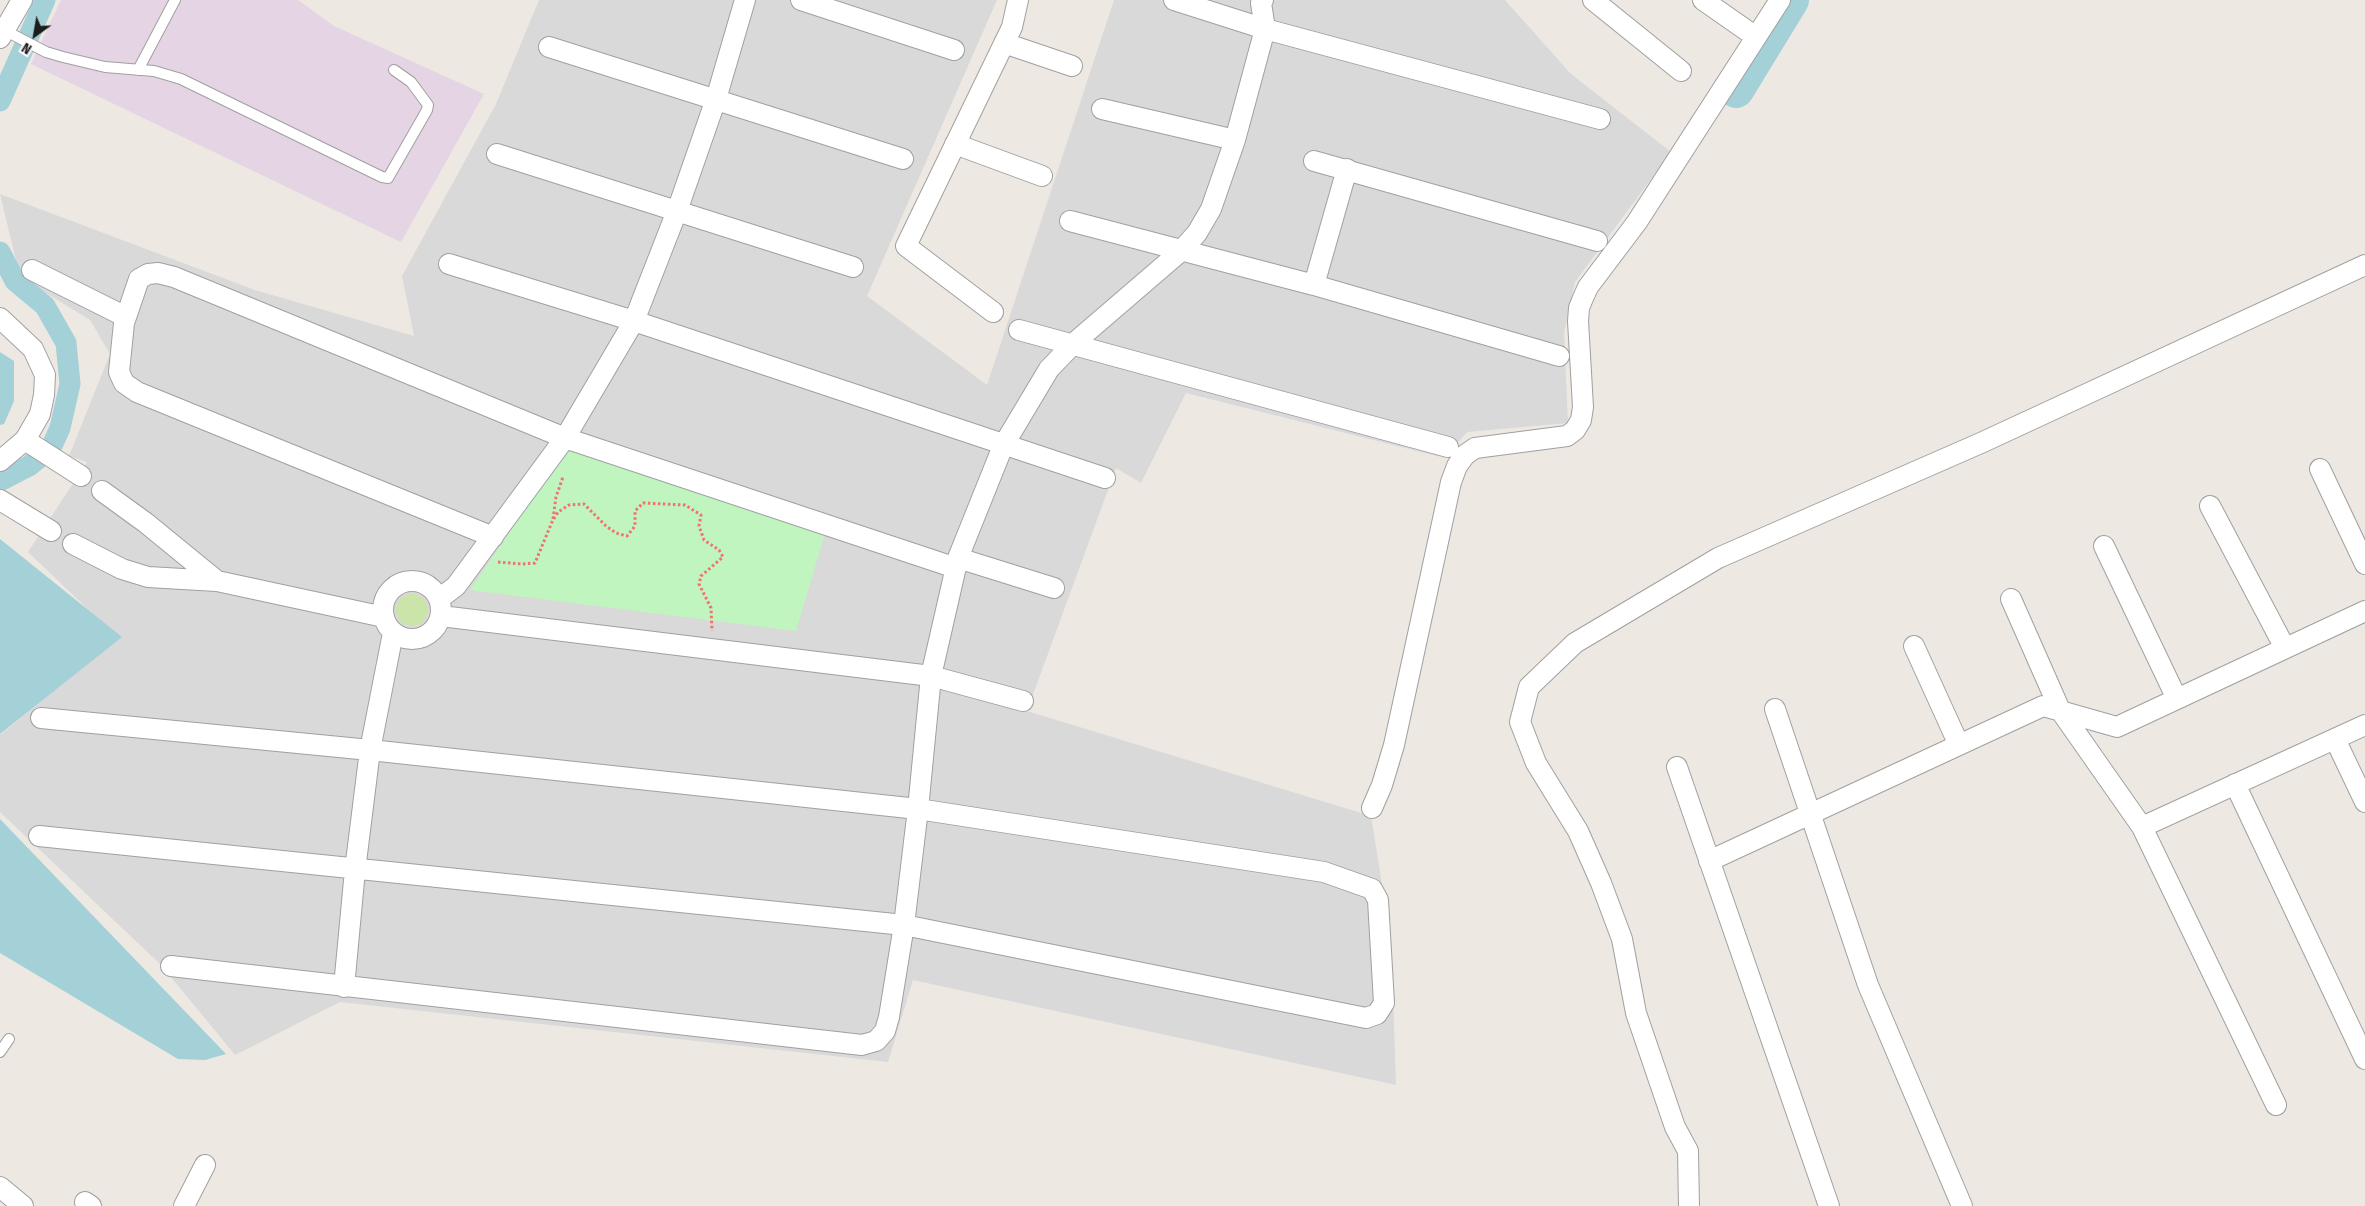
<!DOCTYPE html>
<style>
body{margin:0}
#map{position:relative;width:2365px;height:1206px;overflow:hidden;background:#ede8e2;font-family:"Fira Sans Condensed",sans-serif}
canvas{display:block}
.north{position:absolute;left:10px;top:10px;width:50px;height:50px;-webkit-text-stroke:4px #fff;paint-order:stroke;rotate:212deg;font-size:14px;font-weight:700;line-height:20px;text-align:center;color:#1c1c1c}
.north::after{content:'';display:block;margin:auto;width:18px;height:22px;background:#1c1c1c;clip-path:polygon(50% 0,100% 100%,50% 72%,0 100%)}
</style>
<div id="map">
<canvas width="2365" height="1206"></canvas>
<div class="north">N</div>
</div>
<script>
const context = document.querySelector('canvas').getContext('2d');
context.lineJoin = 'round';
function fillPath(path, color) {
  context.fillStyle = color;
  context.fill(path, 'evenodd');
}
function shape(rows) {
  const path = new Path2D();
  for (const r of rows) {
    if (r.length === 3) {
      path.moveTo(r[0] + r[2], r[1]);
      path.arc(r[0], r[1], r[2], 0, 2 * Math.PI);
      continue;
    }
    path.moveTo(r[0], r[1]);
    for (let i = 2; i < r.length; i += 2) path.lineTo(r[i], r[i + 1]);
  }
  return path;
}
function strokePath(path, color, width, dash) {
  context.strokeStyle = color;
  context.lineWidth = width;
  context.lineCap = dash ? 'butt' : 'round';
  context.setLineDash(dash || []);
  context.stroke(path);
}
const residential = shape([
 [539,0,997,0,867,296,987,385,1114,0,1505,0,1571,74,1671,152,1575,282,1564,333,1568,423,1467,432,1445,458,1186,393,1141,483,1116,468,1027,711,1371,816,1391,939,1396,1085,913,980,888,1062,340,1002,235,1055,161,965,0,812,0,735,118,638,28,552,87,462,69,456,110,354,90,320,20,277,0,194,255,290,414,336,402,276,496,104]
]);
const industrial = shape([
 [61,0,298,0,334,26,484,94,401,242,31,64]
]);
const grass = shape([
 [412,610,16]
]);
const park = shape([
 [566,449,826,530,796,631,470,590]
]);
const water = shape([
 [0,352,14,361,14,401,4,424,0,425],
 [0,539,122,637,0,734],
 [0,819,226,1054,205,1060,178,1059,0,953]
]);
const canal = shape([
 [0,101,45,0],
 [0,252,15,281,45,306,66,343,70,384,60,428,51,448,29,466,0,481]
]);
const river = shape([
 [1736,90,1791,0]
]);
const path = shape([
 [553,519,556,497,563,477],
 [498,562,522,564,535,563,552,522,558,512,569,505,584,504,606,526,616,533,627,536,635,526,635,511,643,503,685,505,701,515,699,526,704,540,719,550,723,557,701,576,699,584,711,608,712,631]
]);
const service = shape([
 [4,30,46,52,63,57,105,67,154,71,181,79,382,177,388,178,427,110,428,105,411,82,394,70],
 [138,70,175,0],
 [0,1052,9,1039]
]);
const minor = shape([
 [801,0,954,50],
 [1174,0,1265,29,1600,119],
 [1593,0,1681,71],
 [1703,0,1756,37],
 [0,38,22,0],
 [1004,43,1072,66],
 [549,47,903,159],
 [1102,109,1235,140],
 [955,144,1042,176],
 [497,154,853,267],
 [1314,161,1597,241],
 [1070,221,1314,285,1559,356],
 [449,264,634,321,1105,478],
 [32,270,126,317],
 [1314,285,1347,169],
 [993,312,906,246,1012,27,1018,0],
 [0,318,33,349,45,375,44,395,40,414,25,440,0,461],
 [1019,330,1448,447],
 [25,440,81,476],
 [2320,469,2365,564],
 [102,491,146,523,217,581],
 [0,500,51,531],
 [2210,506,2285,648],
 [493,537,137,392,124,383,119,372,124,323,139,279,148,274,158,273,174,277,565,438,956,568],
 [73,544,122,569,148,577,217,581,384,617],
 [2104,546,2177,699],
 [958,558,1054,588],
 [412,610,29],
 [439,599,456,586,470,567,565,438,634,321,677,211,716,99,745,0],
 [2011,599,2060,710,2142,827,2276,1105],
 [441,616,931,676,1023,701],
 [1914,646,1959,745],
 [1775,709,1868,985,1962,1206],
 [2335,739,2365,802],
 [1677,767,1829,1206],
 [2235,784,2365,1059],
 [1372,808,1382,785,1394,745,1451,482,1457,466,1465,455,1475,448,1567,436,1575,430,1581,420,1583,407,1578,321,1579,308,1583,298,1588,287,1637,222,1780,0],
 [2142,827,2365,725],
 [39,836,904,925,1366,1018,1377,1014,1384,1003,1378,900,1372,889,1324,872,918,809,370,750,41,718],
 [1709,861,2043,706,2117,727,2365,611],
 [171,966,862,1045,876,1041,885,1031,889,1017,904,925,918,809,931,676,958,558,1003,446,1049,369,1074,343,1181,251,1197,233,1211,209,1235,140,1265,29,1261,3,1263,0],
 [344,987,355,870,370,750,393,633],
 [0,1187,23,1206],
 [85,1202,91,1206],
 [184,1206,205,1165],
 [1689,1206,1688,1151,1675,1127,1636,1013,1622,939,1601,883,1578,831,1536,763,1520,722,1529,687,1575,643,1718,558,1983,442,2365,265]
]);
fillPath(residential, '#dad9d9');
fillPath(industrial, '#e5d4e3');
fillPath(grass, '#cbe4aa');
fillPath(park, '#c0f5c0');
fillPath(water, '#a4d0d8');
strokePath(canal, '#a4d0d8', 21);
strokePath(river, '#a4d0d8', 36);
strokePath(service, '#a0a0a0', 12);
strokePath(minor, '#a0a0a0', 22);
strokePath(path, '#f1726f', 3, [2.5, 2.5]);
strokePath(service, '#fff', 10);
strokePath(minor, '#fff', 20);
</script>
